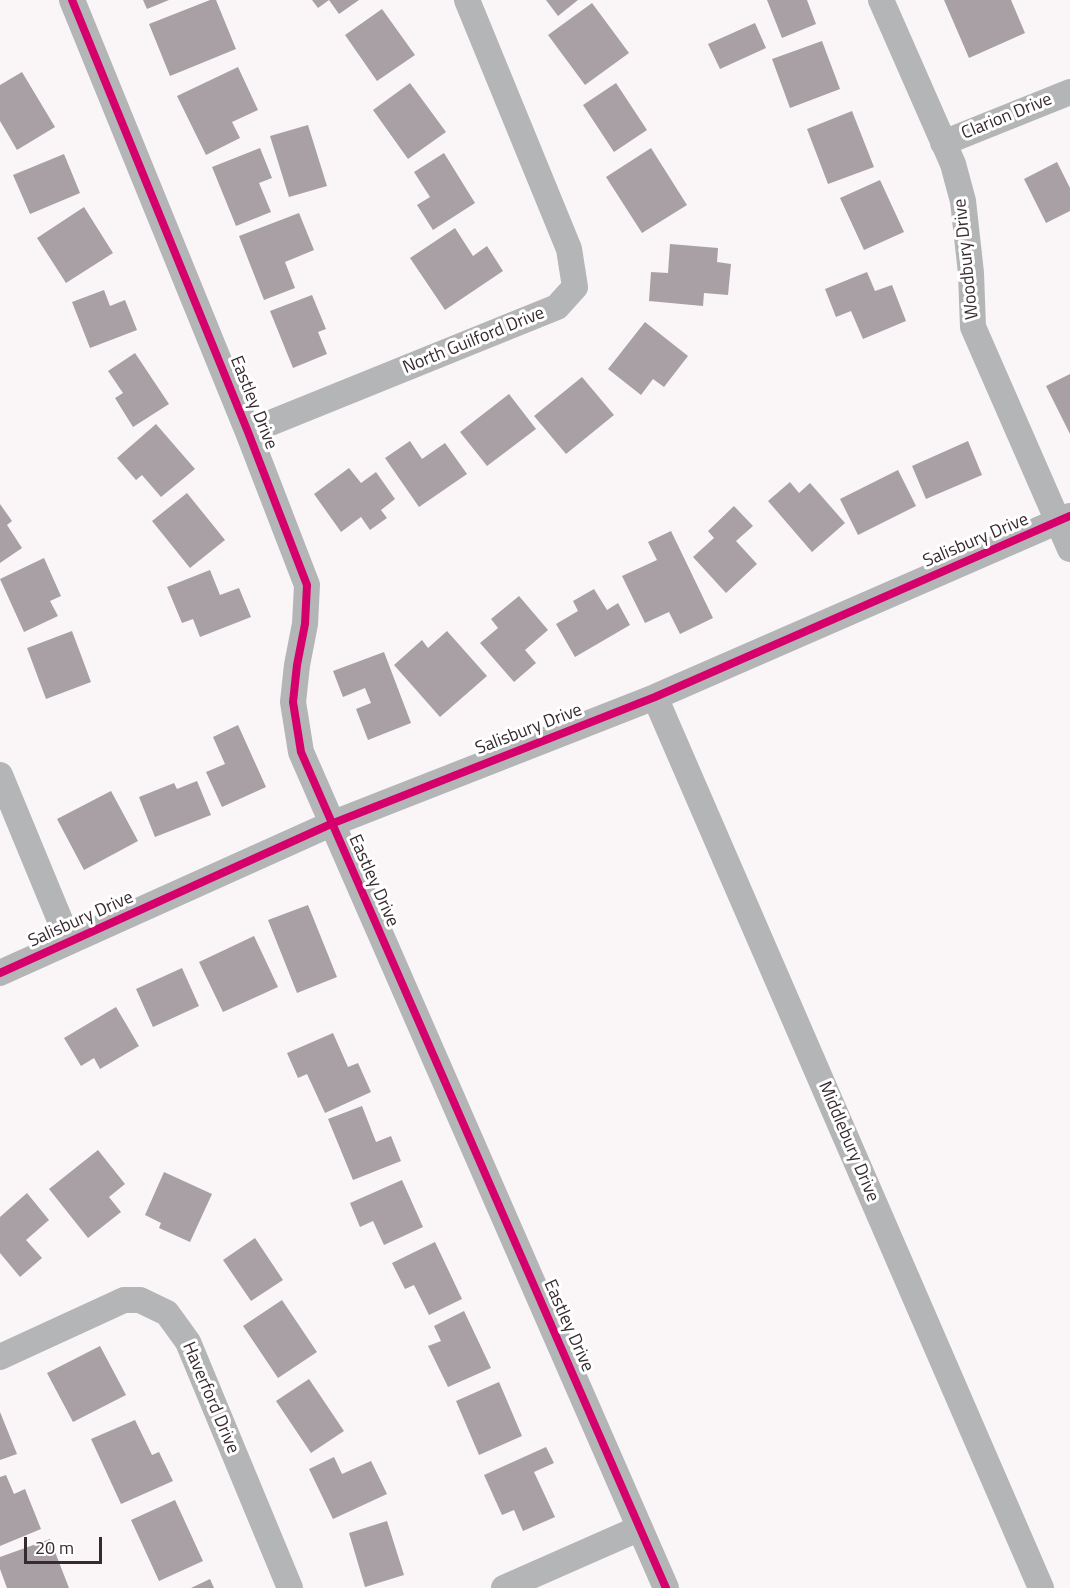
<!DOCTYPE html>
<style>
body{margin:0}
#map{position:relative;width:1070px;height:1588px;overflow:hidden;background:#faf5f7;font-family:"Titillium Web",sans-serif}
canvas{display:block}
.scale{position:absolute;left:24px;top:1537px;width:78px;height:27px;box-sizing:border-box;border:3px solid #372b30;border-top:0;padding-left:8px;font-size:18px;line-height:21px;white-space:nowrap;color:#372b30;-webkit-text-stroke:4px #fff;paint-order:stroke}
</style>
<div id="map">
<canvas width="1070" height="1588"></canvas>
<div class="scale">20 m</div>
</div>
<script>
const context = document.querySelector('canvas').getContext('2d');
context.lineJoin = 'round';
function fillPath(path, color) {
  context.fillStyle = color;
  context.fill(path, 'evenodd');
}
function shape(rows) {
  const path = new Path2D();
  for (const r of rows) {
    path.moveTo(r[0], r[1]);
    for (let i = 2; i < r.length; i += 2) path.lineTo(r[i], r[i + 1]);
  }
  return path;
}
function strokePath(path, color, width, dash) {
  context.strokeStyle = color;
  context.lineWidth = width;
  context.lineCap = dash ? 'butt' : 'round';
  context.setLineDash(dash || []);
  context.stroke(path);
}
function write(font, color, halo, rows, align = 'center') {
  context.font = font + ' "Titillium Web",sans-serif';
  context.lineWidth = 6;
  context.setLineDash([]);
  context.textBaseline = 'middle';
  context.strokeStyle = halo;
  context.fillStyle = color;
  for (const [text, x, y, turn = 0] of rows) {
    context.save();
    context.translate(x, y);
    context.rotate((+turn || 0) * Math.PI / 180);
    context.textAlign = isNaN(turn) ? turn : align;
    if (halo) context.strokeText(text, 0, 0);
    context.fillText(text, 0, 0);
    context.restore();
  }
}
const building = shape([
 [143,0,169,0,147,9],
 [210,0,216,0,236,49,170,76,149,24],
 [312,0,359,0,339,14,329,0,318,8],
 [546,0,578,0,558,16],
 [767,0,807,0,816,24,782,38],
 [944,0,1011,0,1025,33,969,58],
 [592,3,629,53,585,85,548,35],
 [382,9,415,55,377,81,345,35],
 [755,23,766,48,720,69,708,44],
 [822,41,840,89,790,108,772,59],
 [238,67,258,110,232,122,240,138,206,155,177,96],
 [22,72,55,127,17,150,0,121,0,85],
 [410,83,446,132,408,159,373,110],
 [616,83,647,130,614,152,583,105],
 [852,111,874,167,828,184,807,129],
 [308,125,327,186,289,197,270,136],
 [260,148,272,178,259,183,271,212,236,226,212,167],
 [651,148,687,205,642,233,606,177],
 [444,153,475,203,433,230,417,205,430,197,414,172],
 [64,154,80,193,30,214,13,175],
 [1057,162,1070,188,1070,211,1046,223,1024,179],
 [880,180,904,232,864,250,840,198],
 [84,207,113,253,66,283,37,238],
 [299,213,314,250,285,262,295,288,264,300,239,236],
 [455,228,473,256,487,246,503,271,445,310,410,258],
 [670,244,718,248,717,262,731,264,728,295,704,293,703,306,649,301,651,272,668,273],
 [867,272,875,291,892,285,906,321,863,339,851,311,836,317,825,289],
 [104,290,110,306,125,300,137,330,90,348,72,302],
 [312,295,326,329,318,332,327,354,293,368,270,311],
 [645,322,688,356,664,387,653,379,641,395,608,369],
 [135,353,169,404,133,427,115,398,123,393,108,371],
 [1070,374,1070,434,1046,386],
 [582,377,614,415,566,454,534,416],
 [509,394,536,429,487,466,460,432],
 [156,424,195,469,161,497,142,475,136,480,117,458],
 [410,441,422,459,445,443,467,474,419,507,385,458],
 [968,441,982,475,926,499,912,466],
 [349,468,361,483,376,472,395,499,381,510,387,518,370,530,361,517,341,532,314,494],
 [898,470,916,506,858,535,840,499],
 [790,482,799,493,810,483,845,523,812,552,768,501],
 [187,493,225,540,190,568,152,521],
 [0,504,12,521,7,525,22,548,0,563],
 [734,506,753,526,736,541,757,564,726,593,693,557,714,538,708,531],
 [671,531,713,618,680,634,669,612,645,623,622,576,657,560,648,542],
 [44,558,61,596,50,601,58,616,24,632,0,579],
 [210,570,220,595,239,588,251,617,200,637,193,619,182,623,167,587],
 [594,589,607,610,618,603,630,625,575,657,556,624,578,611,573,601],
 [519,596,548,630,525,650,536,663,514,682,480,643,498,628,491,619],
 [72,631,91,682,46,699,27,648],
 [447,631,487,676,440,717,394,665,422,640,428,648],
 [384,652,411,723,368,740,356,709,371,703,365,688,343,697,333,671],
 [238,725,266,787,222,807,206,772,225,764,213,737],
 [197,781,211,815,155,837,139,797,174,783,177,789],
 [111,791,138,841,84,870,57,819],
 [308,905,337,977,297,993,268,920],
 [254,936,278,987,223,1012,199,962],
 [182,968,199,1006,153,1027,136,989],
 [116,1007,139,1046,100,1069,94,1058,81,1066,64,1038],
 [333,1033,348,1067,358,1063,371,1092,325,1113,307,1074,298,1078,287,1053],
 [362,1106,376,1142,391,1136,401,1161,353,1180,328,1119],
 [98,1150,125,1184,109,1197,121,1212,88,1238,49,1189],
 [164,1172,212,1194,190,1242,159,1228,161,1223,145,1215],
 [402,1180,423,1227,384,1245,373,1221,360,1227,350,1203],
 [27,1193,49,1220,26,1240,42,1258,20,1277,0,1253,0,1217],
 [255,1238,283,1280,251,1301,223,1260],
 [435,1242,462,1299,429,1315,414,1285,405,1289,392,1263],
 [282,1300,317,1352,278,1378,243,1326],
 [464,1311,491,1368,448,1387,428,1346,441,1341,434,1326],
 [100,1346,126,1395,73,1422,47,1373],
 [309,1379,344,1431,311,1453,276,1401],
 [499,1382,522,1436,479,1455,456,1401],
 [0,1412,17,1454,0,1460],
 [135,1420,152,1455,159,1452,173,1481,121,1504,91,1439],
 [546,1447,554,1463,534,1472,555,1517,523,1531,514,1510,502,1515,484,1475],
 [334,1457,342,1474,371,1461,387,1494,333,1519,309,1469],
 [6,1475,14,1494,25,1489,41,1529,0,1546,0,1477],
 [175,1500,203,1561,159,1581,131,1520],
 [387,1521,404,1575,365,1587,349,1533],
 [50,1539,69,1588,7,1588,0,1569,0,1557],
 [210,1579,214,1588,191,1588]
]);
const minor = shape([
 [72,0,248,432,307,585,305,624,297,665,293,702,301,752,666,1588],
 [881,0,953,164,963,201,971,273,973,327,1070,549],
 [943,143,1070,92],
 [248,432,557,307,575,287,569,249,467,0],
 [655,697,1041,1588],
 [0,775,69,942],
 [0,973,331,824,655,697,1070,516],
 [0,1357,124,1300,140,1300,167,1313,188,1342,290,1588],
 [504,1588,640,1528]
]);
const cycleway = shape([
 [72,0,248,432,307,585,305,624,297,665,293,702,301,752,666,1588],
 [0,973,331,824,655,697,1070,516]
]);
const streetNames = [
 ["Clarion Drive",1007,117,-22],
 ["Woodbury Drive",967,259,-96],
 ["North Guilford Drive",474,341,-22],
 ["Eastley Drive",253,403,68],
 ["Salisbury Drive",976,541,-23],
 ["Salisbury Drive",529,730,-21],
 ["Eastley Drive",373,881,66],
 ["Salisbury Drive",81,920,-24],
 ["Middlebury Drive",848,1142,67],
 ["Eastley Drive",568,1326,66],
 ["Haverford Drive",210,1398,67]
];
fillPath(building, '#a8a0a4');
strokePath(minor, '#b3b5b6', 26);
strokePath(cycleway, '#d6006c', 8);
write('18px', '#372b30', '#fff', streetNames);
</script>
